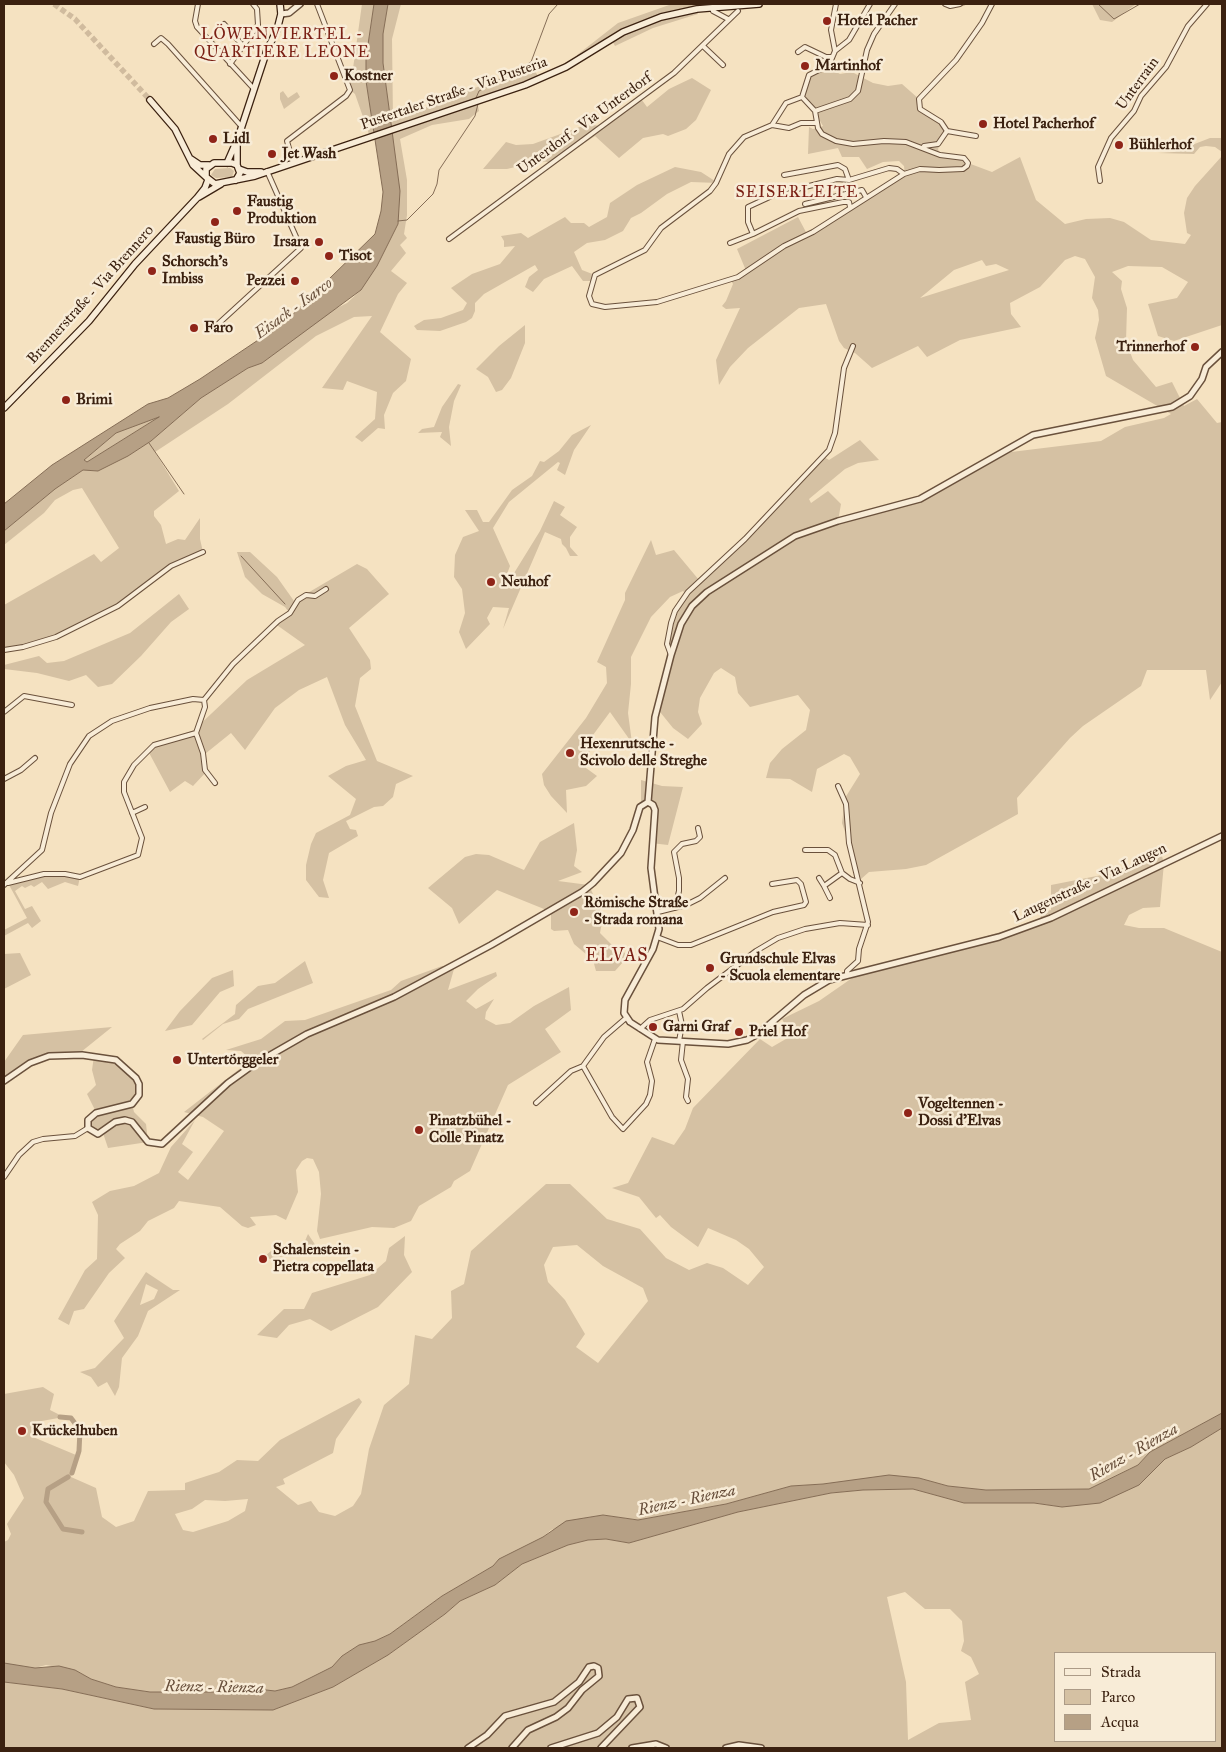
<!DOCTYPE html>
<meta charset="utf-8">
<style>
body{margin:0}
#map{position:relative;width:1226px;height:1752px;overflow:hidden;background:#f5e2c1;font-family:"IM FELL Great Primer",serif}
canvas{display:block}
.frame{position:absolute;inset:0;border:5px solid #3b2110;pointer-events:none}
.legend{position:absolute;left:1054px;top:1652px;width:162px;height:90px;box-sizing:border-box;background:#f8ecd7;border:1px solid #ac9b87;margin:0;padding:6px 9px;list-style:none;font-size:15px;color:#3b2110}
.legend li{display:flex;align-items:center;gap:10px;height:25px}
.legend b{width:25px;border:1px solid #ac9b87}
</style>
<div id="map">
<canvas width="1226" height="1752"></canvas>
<div class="frame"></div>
<ul class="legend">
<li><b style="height:6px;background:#f8ecd7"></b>Strada</li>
<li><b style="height:14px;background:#d5c1a3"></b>Parco</li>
<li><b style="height:14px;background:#b6a085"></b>Acqua</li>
</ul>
</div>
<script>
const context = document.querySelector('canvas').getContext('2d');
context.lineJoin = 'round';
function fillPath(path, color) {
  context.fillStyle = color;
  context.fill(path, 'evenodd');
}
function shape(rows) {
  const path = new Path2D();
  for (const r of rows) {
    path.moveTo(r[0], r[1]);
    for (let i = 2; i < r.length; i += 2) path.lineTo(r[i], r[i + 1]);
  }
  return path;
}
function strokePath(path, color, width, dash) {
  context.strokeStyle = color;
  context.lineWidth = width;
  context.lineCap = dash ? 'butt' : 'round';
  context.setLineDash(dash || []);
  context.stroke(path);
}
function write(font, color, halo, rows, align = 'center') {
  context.font = font + ' "IM FELL Great Primer",serif';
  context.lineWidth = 5;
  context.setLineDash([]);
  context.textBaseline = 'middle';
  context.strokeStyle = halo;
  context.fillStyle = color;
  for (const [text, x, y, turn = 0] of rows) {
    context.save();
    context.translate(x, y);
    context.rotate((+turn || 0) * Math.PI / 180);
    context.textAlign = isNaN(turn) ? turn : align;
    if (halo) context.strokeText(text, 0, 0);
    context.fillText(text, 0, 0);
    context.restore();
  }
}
const green = shape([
 [362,4,374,4,366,58,366,81,374,132,369,134,355,94,350,90],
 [388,4,401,4,392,39,393,120,531,66,539,77,477,101,479,111,469,119,432,125,400,139,407,180,407,215,404,234,407,238,400,245,406,253,391,271,407,283,398,294,380,332,411,359,406,381,393,393,384,415,385,429,378,428,362,442,355,437,375,419,377,392,347,381,343,390,322,388,372,316,354,317,316,336,228,404,155,452,179,491,154,511,154,516,161,525,166,544,178,539,185,540,200,518,200,539,203,552,182,559,118,606,56,637,4,650,4,605,94,554,101,562,119,548,82,488,73,490,55,500,44,513,4,545,4,531,55,489,83,470,98,471,128,456,151,441,201,398,248,368,262,363,331,311,347,303,361,290,377,266,398,224,395,161,383,63,383,34],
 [672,4,696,4,698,14,653,28,615,46,610,37,578,57,577,55,618,23],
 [1092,4,1136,4,1112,22,1100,20],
 [827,67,840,74,852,72,873,83,888,86,902,84,919,99,920,109,941,122,947,131,938,149,940,155,961,158,968,163,992,172,1020,157,1036,200,1065,224,1086,219,1110,218,1124,222,1151,240,1185,244,1191,235,1187,233,1184,213,1187,198,1195,186,1222,156,1222,325,1174,341,1158,336,1148,304,1177,298,1188,282,1162,267,1128,266,1112,272,1122,281,1121,289,1127,308,1126,341,1133,360,1156,387,1172,382,1184,406,1197,399,1217,423,1222,422,1222,682,1210,700,1206,670,1147,670,1141,686,1083,726,1070,738,1017,798,1018,814,926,865,906,869,869,872,861,879,842,823,845,798,860,774,850,757,844,754,817,769,812,792,790,779,766,778,770,763,782,749,806,730,810,710,798,695,750,707,738,693,735,677,721,668,714,673,700,698,698,712,702,724,688,739,673,728,656,707,668,658,666,636,673,610,685,593,683,591,670,597,651,617,631,657,631,684,628,713,632,743,610,712,593,735,586,768,597,776,586,786,566,790,567,813,551,796,544,785,542,774,586,718,607,683,606,667,597,662,625,600,625,593,651,540,656,555,674,550,699,580,745,539,824,457,829,460,860,440,879,460,858,463,845,469,809,499,811,503,828,491,841,504,838,521,920,499,1011,452,1101,441,1125,427,1164,418,1171,414,1106,376,1095,338,1099,320,1098,310,1092,298,1095,277,1085,259,1075,256,1065,260,1040,287,1010,303,1011,314,1021,327,960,340,927,357,918,346,872,368,855,353,844,348,839,341,826,304,799,308,748,348,730,367,719,385,716,360,740,308,726,309,722,306,726,301,733,284,731,280,747,273,737,249,798,217,807,234,905,175,904,166,899,161,883,162,867,169,859,157,842,157,838,148,808,154,809,127,813,129,823,126,804,94,809,75],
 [982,260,986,266,996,264,1009,270,920,298,954,270],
 [692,78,711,90,696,120,686,129,668,136,663,134,643,138,619,158,595,136,555,163,540,161,507,169,483,169,506,142,516,145,533,144,588,124,599,126,639,96,647,107,669,89],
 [283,91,288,98,297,92,300,97,284,109,280,99,280,93],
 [1210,138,1222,138,1222,152,1215,147,1206,146,1200,147,1194,154,1158,153,1174,152],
 [675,167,701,172,718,183,691,182,667,194,641,213,631,218,623,231,605,240,587,243,574,252,582,270,595,275,592,281,583,281,572,266,544,279,533,292,525,287,529,277,538,270,535,265,484,294,475,303,475,311,472,318,466,322,440,331,417,330,414,326,424,320,441,318,463,310,467,303,451,288,472,274,500,264,515,246,504,247,504,241,501,236,521,233,528,238,565,217,571,223,584,223,589,227,607,217,610,203,637,185],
 [230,168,234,171,232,177,216,178,211,175,215,169],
 [525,325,525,343,511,378,502,390,496,392,488,377,476,369,499,346],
 [458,384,461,385,454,401,449,427,451,446,440,437,442,432,418,433,422,429,434,427,442,407],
 [162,415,87,462,84,460,116,433],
 [591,425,574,450,565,475,557,470,560,463,558,462,509,502,493,528,510,566,507,574,511,578,540,531,554,501,565,507,560,515,577,527,570,537,570,547,578,556,570,556,566,548,562,544,561,539,545,532,503,629,509,608,493,607,487,618,490,624,466,649,459,632,465,613,462,589,454,577,455,555,463,537,479,531,465,510,477,510,483,522,489,522,512,490,532,476,540,461,544,462,559,451,572,435],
 [237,552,250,552,277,577,294,601,357,564,367,569,389,594,349,628,370,660,371,669,360,678,355,706,377,761,413,776,396,784,393,797,383,806,374,807,346,821,350,829,356,830,358,836,329,853,323,880,329,898,319,897,306,880,306,865,311,844,316,833,350,815,356,799,328,776,346,766,366,760,345,725,327,677,299,690,275,708,245,750,231,733,205,754,207,771,193,786,185,781,170,792,147,749,152,746,194,730,247,680,305,645,274,623,288,611,285,607,262,594,245,577],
 [179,594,189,609,171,622,141,656,112,684,98,687,86,675,69,681,37,673,4,669,4,665,39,656,47,663,64,661,130,633],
 [641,780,662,786,683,787,668,845,651,843,653,809,641,801],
 [574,823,577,850,574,866,582,872,558,881,589,885,603,917,600,933,611,944,625,953,624,961,615,971,596,971,593,960,574,944,568,930,554,931,551,929,551,914,544,909,497,890,459,924,452,908,428,888,465,857,476,854,489,855,524,870,540,842],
 [1161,853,1164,863,1160,907,1143,908,1129,915,1124,925,1139,928,1164,928,1222,952,1222,1413,1150,1452,1138,1465,1089,1489,986,1490,948,1486,919,1478,791,1486,726,1504,638,1520,603,1515,586,1518,551,1530,543,1537,499,1559,493,1566,442,1596,390,1634,375,1641,359,1645,342,1656,333,1667,292,1687,275,1691,240,1687,217,1692,150,1692,116,1687,91,1679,75,1670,46,1665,35,1668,14,1666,4,1663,4,1542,8,1540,11,1534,7,1524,24,1498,14,1475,4,1462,4,1394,43,1387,54,1394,50,1410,64,1417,36,1422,33,1437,76,1455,71,1477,96,1488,102,1517,116,1527,134,1521,148,1491,185,1490,185,1483,219,1472,237,1460,258,1461,280,1440,359,1398,362,1402,336,1439,333,1453,283,1479,285,1484,276,1487,298,1505,311,1501,319,1512,335,1516,353,1506,361,1494,369,1449,384,1405,409,1384,415,1335,432,1339,452,1318,451,1291,464,1284,471,1251,546,1184,570,1184,607,1219,640,1229,666,1258,689,1270,707,1263,723,1268,748,1285,764,1267,749,1249,736,1240,708,1228,698,1247,671,1227,660,1215,656,1218,639,1197,612,1188,628,1183,652,1137,674,1145,685,1129,693,1108,760,1039,772,1047,791,1036,782,1019,819,1001,855,976,1040,920,1042,912,1051,910,1051,885,1107,874],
 [577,1245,603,1266,643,1288,648,1301,598,1363,576,1347,585,1334,565,1300,548,1282,544,1265,553,1247],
 [248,1499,245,1511,228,1521,193,1532,183,1530,175,1514,192,1509,205,1500,225,1501],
 [44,874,80,877,78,886,65,882,48,889,42,882,34,887,31,885,25,888,22,886,15,891,25,909,32,906,41,921,32,928,28,923,4,936,4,930,27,918,8,883,14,879,20,880],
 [20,953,31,975,4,989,4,954],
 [305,961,313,983,248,1009,239,1019,223,1024,203,1040,202,1039,235,1014,236,1005,258,986,275,983],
 [442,966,454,969,448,990,496,972,497,976,478,989,466,1001,476,1009,494,999,486,1012,485,1019,496,1025,510,1023,534,1006,569,987,571,1010,545,1029,561,1052,508,1085,470,1171,454,1181,451,1187,419,1206,411,1221,394,1228,372,1227,320,1239,317,1231,321,1194,319,1172,313,1159,307,1158,302,1161,296,1170,298,1192,286,1220,276,1215,250,1217,256,1225,248,1228,242,1226,220,1207,179,1201,174,1208,148,1221,140,1231,120,1244,116,1249,125,1258,109,1273,84,1309,74,1311,69,1325,58,1319,85,1270,97,1259,98,1215,92,1202,110,1191,134,1186,159,1173,171,1147,195,1120,182,1144,193,1152,178,1172,188,1180,224,1131,203,1117,184,1112,251,1060,241,1051,226,1050,261,1039,285,1021,305,1020,391,990,401,981],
 [233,970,234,986,220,992,192,1025,165,1031,180,1011,212,978],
 [112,1027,81,1052,82,1055,38,1059,5,1079,4,1062,23,1035],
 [94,1056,116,1060,136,1078,140,1090,132,1104,134,1112,146,1124,148,1142,108,1148,103,1133,91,1131,88,1120,96,1112,87,1094,96,1085,92,1070],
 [308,1234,318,1249,270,1259,265,1256,271,1251,302,1248],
 [405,1236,404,1255,412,1272,378,1307,331,1331,310,1319,289,1325,277,1338,257,1335,284,1309,304,1309,312,1293,370,1275,386,1261,389,1248],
 [146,1272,173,1290,180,1290,148,1311,138,1336,122,1358,119,1387,115,1396,107,1382,98,1387,91,1377,80,1372,95,1368,124,1338,114,1321],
 [146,1284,158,1290,154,1299,140,1305],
 [1222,1428,1222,1748,4,1748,4,1682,62,1689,154,1709,273,1710,333,1687,388,1655,445,1614,460,1601,495,1585,522,1564,568,1545,588,1540,606,1539,629,1543,738,1512,831,1493,863,1490,913,1489,964,1503,1034,1503,1062,1507,1121,1492,1139,1485,1165,1459,1191,1447],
 [905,1592,925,1609,950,1609,962,1621,964,1641,961,1651,971,1657,979,1674,965,1682,971,1720,939,1723,908,1740,906,1682,887,1597],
 [1055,1653,1215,1653,1215,1741,1055,1741]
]);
const water = shape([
 [374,4,388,4,383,34,383,63,400,191,398,224,377,266,361,290,262,363,248,368,201,398,151,441,128,456,98,471,83,470,55,489,4,531,4,504,52,465,148,404,168,398,200,379,285,322,375,234,381,211,383,192,366,81,366,58,374,4],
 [159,417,87,462,84,460,116,433,159,417],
 [1222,1413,1222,1428,1191,1447,1165,1459,1139,1485,1100,1503,1062,1507,1034,1503,964,1503,913,1489,863,1490,831,1493,738,1512,629,1543,606,1539,588,1540,568,1545,522,1564,495,1585,460,1601,445,1614,388,1655,333,1687,273,1710,154,1709,62,1689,4,1682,4,1663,35,1668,59,1666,75,1670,91,1679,116,1687,150,1692,217,1692,240,1687,275,1691,292,1687,332,1667,342,1656,359,1645,375,1641,390,1634,442,1596,493,1566,499,1559,543,1537,566,1521,603,1515,638,1520,726,1504,791,1486,823,1484,889,1475,919,1478,948,1486,986,1490,1089,1489,1138,1465,1150,1452,1222,1413]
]);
const stream = shape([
 [942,4,949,8,968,4],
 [1098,4,1114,19,1140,4],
 [476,98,479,91,531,62,549,14,558,4],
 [398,221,407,220,433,194,437,184,439,170,475,116,478,104],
 [149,443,184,494],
 [241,556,285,604]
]);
const canal = shape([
 [60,1417,71,1418,80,1430,79,1451,72,1473],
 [68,1477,48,1489,46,1502,63,1529,82,1532]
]);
const secondaryTunnel = shape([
 [54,4,75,19,150,100]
]);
const minor = shape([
 [198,4,195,21,197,27,254,89],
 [945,4,950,6,960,4],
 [712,8,713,11,728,19],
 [224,24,244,47],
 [154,44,161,38,168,44,242,127],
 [703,46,723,65],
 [835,51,831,30,836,4],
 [798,52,805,47,826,57,832,57],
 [230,64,258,25,257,9,253,4],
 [802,97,815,111],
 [815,111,818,128,822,134,836,141,853,144,884,141,906,142,940,155,964,158,968,163,967,166,963,169,939,170,920,169,904,174,813,232,784,246,738,277,657,302,605,307,592,304,589,296,595,275,645,250,661,228,710,191,716,183,729,154,744,137,772,125,786,103,802,97,809,75,829,65,835,51,849,40,870,4],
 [815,111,850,99,858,91,867,50,874,34,895,4],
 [772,125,789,128,801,123,816,123],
 [947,131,941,122,920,109,919,99,956,60,982,23,992,4],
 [923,148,924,146,938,144,947,131,976,136],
 [293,163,287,141,346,96,350,90,317,4],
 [784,175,838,165,845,169,849,180,837,179,793,190],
 [849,180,889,168,897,169,904,174],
 [1100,181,1098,167,1111,138,1134,111,1141,96,1166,67,1188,26,1207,4],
 [787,189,748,207,748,222,753,234,799,211,843,202,849,202,850,207],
 [805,204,858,191,862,190,866,197],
 [449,239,674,73,738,11],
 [730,243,753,234],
 [217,325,301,248,267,171],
 [4,650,23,647,56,637,118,606,171,566,203,552],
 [671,655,667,644,671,623,675,611,688,592,745,539,829,450,835,433,844,368,853,346],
 [204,700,233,664,278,621,290,613,298,600,306,595,315,596,326,589],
 [4,712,24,696,72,705],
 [196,733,203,753,205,770,215,783],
 [4,779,21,770,35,758],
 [838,786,846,804,849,843,868,922,859,949,858,961,847,971,847,973],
 [132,813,145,807],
 [805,850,828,850,835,855,842,873],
 [819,878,824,886],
 [8,883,44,874,65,874,80,877,138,855,142,838,124,792,124,782,134,765,154,745,196,733,205,707,204,700],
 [4,885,42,850,51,813,70,764,89,736,112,721,150,708,193,699,204,700],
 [830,898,824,886,842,873,850,879,860,883],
 [675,908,679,891,679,878,674,852,682,844,696,841,700,837,698,828],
 [658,912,686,905,700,898,725,878],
 [657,937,678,945,691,945,773,912,804,905,806,902,801,884,797,880,772,884],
 [640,1029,650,1020,683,1009,707,988,756,951,778,938,805,929,840,923,868,925],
 [679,1041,682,1025,679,1011],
 [683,1041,681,1060,688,1079,686,1097,688,1101],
 [583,1066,612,1117,623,1129,646,1104,650,1095,652,1081,647,1062,655,1039],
 [536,1103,571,1071,583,1066,604,1037,626,1018],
 [4,1177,19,1155,33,1142,43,1139,75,1136,88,1128]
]);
const tertiary = shape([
 [281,14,289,13,300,4],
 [648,802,653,805,655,810,651,868,659,929,653,949,625,1000,624,1013,630,1022,658,1040,728,1044,747,1040,758,1034,804,995,829,980,999,937,1051,918,1222,836],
 [648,802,655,717,671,655,681,624,692,606,707,592,795,536,838,521,920,499,1033,435,1172,407,1190,396,1202,379,1206,367,1222,352],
 [4,1081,30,1063,49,1056,82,1055,116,1060,136,1078,139,1084,139,1095,132,1104,96,1113,88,1120,88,1128,98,1134,115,1122,125,1120,132,1122,148,1142,162,1144,228,1083,253,1065,307,1034,394,997,491,945,582,892,593,883,621,853,633,830,640,807,648,802],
 [468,1748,487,1735,505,1716,554,1702,579,1682,589,1667,594,1666,598,1668,599,1676,582,1690,568,1708,556,1717,528,1730,512,1748],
 [551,1748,598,1733,617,1717,628,1699,637,1698,640,1707,601,1748],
 [632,1748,656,1744,666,1748],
 [726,1748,739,1745,761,1748]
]);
const secondary = shape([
 [150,100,175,129,193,165,206,177],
 [191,159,200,165,209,165],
 [227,163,238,138,267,50,277,30,281,14,280,4],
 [237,165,232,163,214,163,206,169,206,177,215,184,255,176,525,85,566,67,623,32,661,17,697,9,759,4],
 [239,169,247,172,261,172],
 [236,180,240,173,237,165,237,144],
 [199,197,221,184],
 [4,408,89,321,135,264,197,198,205,188,208,180]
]);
const markers = [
 [827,21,5,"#8f2418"],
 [805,66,5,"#8f2418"],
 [334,76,5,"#8f2418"],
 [983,124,5,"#8f2418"],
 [213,139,5,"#8f2418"],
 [1119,145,5,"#8f2418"],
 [272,154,5,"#8f2418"],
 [237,211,5,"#8f2418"],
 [215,222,5,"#8f2418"],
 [319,242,5,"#8f2418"],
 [329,256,5,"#8f2418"],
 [152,271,5,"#8f2418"],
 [295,281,5,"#8f2418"],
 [194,328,5,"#8f2418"],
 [1195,347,5,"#8f2418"],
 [66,400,5,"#8f2418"],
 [491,582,5,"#8f2418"],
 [570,753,5,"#8f2418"],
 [574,912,5,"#8f2418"],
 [710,968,5,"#8f2418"],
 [653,1027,5,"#8f2418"],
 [739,1032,5,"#8f2418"],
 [177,1060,5,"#8f2418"],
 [908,1113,5,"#8f2418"],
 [419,1130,5,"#8f2418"],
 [263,1259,5,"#8f2418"],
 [22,1431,5,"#8f2418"]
];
const poiNames = [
 ["Hotel Pacher",837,21],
 ["Martinhof",815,66],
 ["Kostner",344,76],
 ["Hotel Pacherhof",993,124],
 ["Lidl",223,139],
 ["Bühlerhof",1129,145],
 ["Jet Wash",282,154],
 ["Faustig",247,202],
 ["Produktion",247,219],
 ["Faustig Büro",215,239,"center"],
 ["Irsara",309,242,"right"],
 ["Tisot",339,256],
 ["Schorsch's",162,262],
 ["Imbiss",162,279],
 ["Pezzei",285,281,"right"],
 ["Faro",204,328],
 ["Trinnerhof",1185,347,"right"],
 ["Brimi",76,400],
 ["Neuhof",501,582],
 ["Hexenrutsche -",580,744],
 ["Scivolo delle Streghe",580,761],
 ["Römische Straße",584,903],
 ["- Strada romana",584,920],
 ["Grundschule Elvas",720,959],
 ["- Scuola elementare",720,976],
 ["Garni Graf",663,1027],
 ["Priel Hof",749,1032],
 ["Untertörggeler",187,1060],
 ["Vogeltennen -",918,1104],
 ["Dossi d'Elvas",918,1121],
 ["Pinatzbühel -",429,1121],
 ["Colle Pinatz",429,1138],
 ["Schalenstein -",273,1250],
 ["Pietra coppellata",273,1267],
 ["Krückelhuben",32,1431]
];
const streetNames = [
 ["Unterrain",1138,84,-54],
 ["Pustertaler Straße - Via Pusteria",454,94,-19],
 ["Unterdorf - Via Unterdorf",585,124,-36],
 ["Brennerstraße - Via Brennero",91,295,-48],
 ["Laugenstraße - Via Laugen",1090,883,-25]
];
const neighbourhoodNames = [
 ["LÖWENVIERTEL -",282,35],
 ["QUARTIERE LEONE",282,53],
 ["SEISERLEITE",797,193]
];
const waterNames = [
 ["Eisack - Isarco",294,309,-36],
 ["Rienz - Rienza",1134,1453,-30],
 ["Rienz - Rienza",687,1501,-12],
 ["Rienz - Rienza",214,1688,1]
];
const quarterNames = [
 ["ELVAS",617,957]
];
fillPath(green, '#d5c1a3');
fillPath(water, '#b6a085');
strokePath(water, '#856d56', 1);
strokePath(stream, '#856d56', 1);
strokePath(canal, '#b6a085', 5);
strokePath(secondaryTunnel, '#d0bb9e', 5.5, [5.5, 3]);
strokePath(minor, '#6a513c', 6);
strokePath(tertiary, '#6a513c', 8);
strokePath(secondary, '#3b2110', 8);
strokePath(minor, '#f8ecd7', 4);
strokePath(tertiary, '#f8ecd7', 5);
strokePath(secondary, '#f8ecd7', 5.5);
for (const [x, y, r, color] of markers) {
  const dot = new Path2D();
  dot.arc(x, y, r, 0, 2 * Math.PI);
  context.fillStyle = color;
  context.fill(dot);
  strokePath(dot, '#f8ecd7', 2);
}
write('bold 15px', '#3b2110', '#f8ecd7', poiNames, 'left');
write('15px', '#3b2110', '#f8ecd7', streetNames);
context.letterSpacing = '1px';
write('16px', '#7a1f14', '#f8ecd7', neighbourhoodNames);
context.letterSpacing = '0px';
write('italic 16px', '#664d39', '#f8ecd7', waterNames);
context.letterSpacing = '1px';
write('18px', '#7a1f14', '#f8ecd7', quarterNames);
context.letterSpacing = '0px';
</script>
